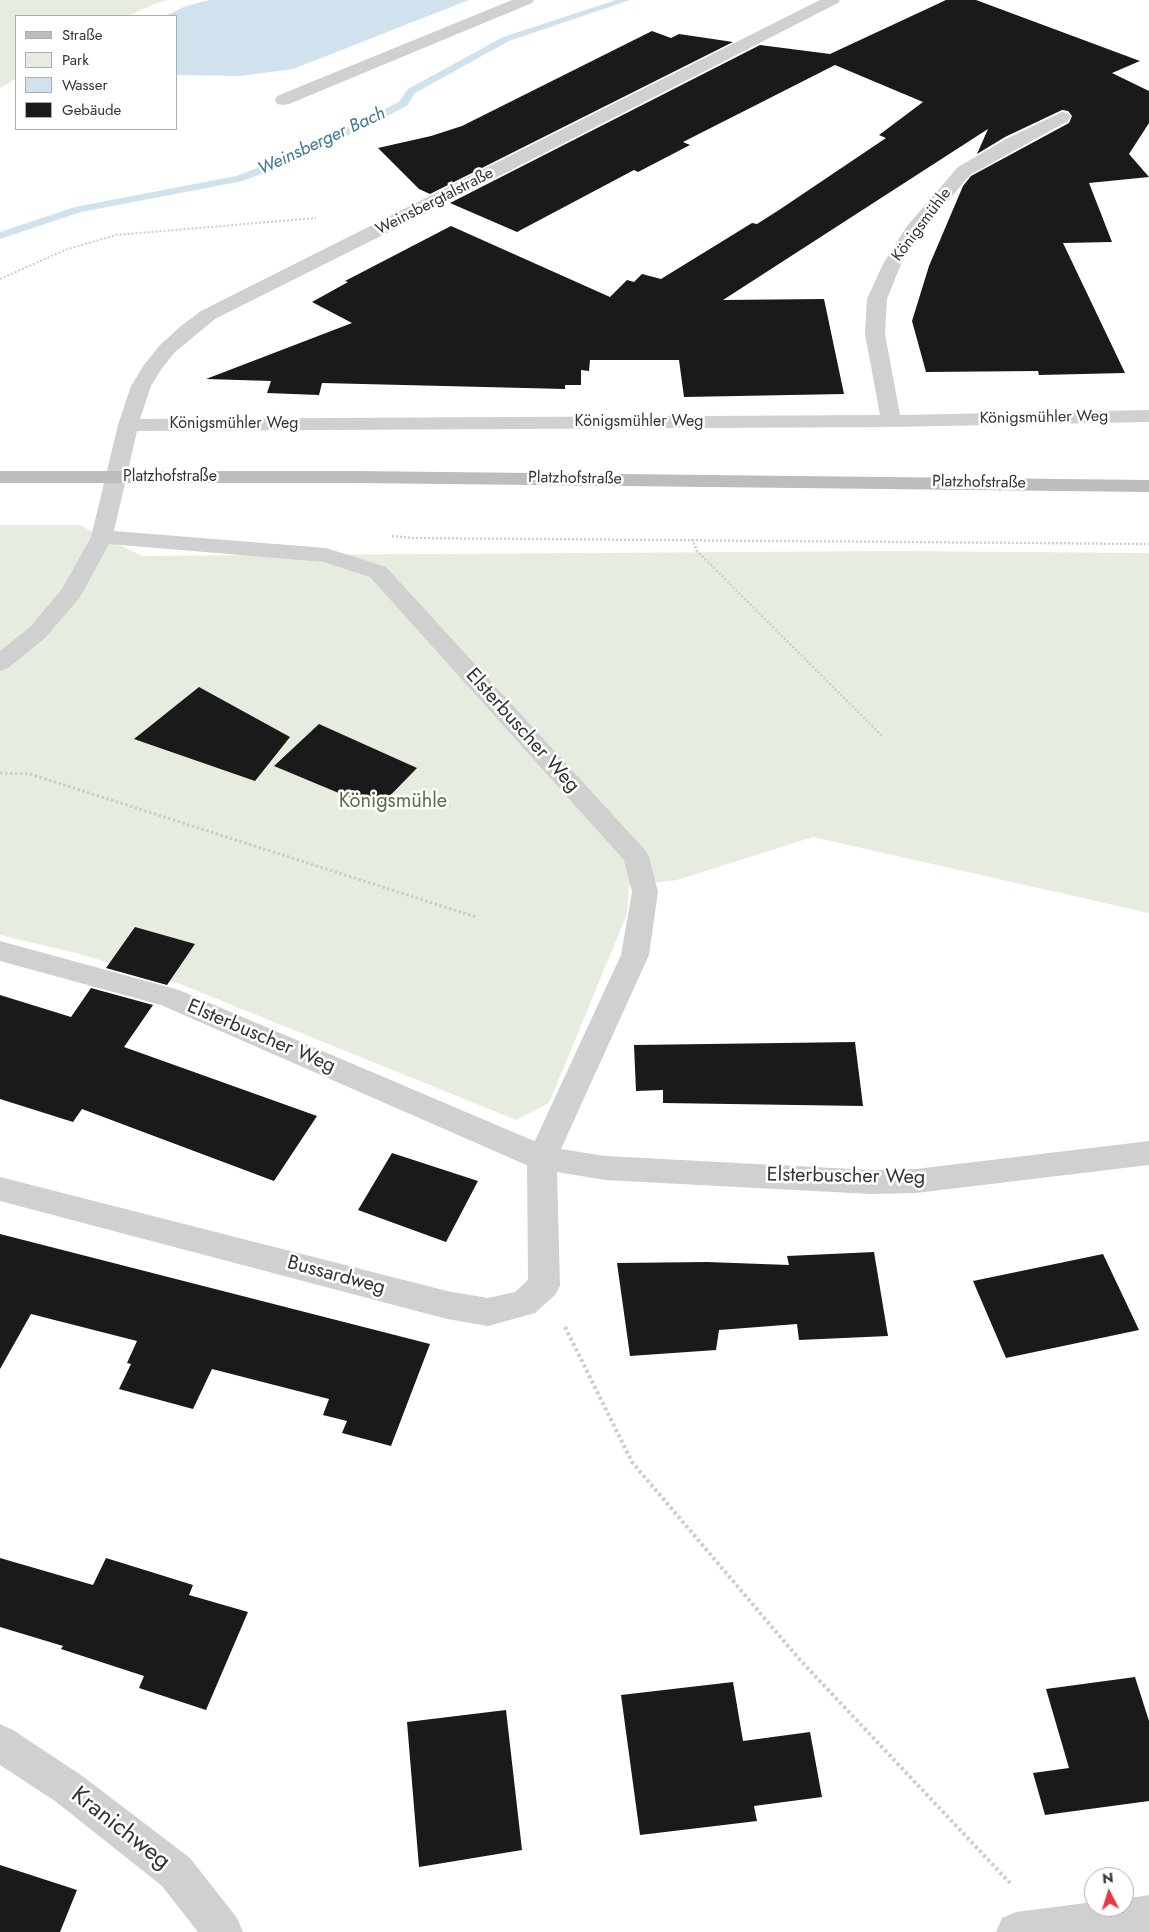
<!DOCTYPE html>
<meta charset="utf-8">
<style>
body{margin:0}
#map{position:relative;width:1149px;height:1932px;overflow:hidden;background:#fff;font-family:Jost,sans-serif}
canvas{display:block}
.legend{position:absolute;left:15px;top:15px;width:162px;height:115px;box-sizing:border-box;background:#fff;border:1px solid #adadad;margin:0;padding:6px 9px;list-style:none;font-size:15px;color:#333}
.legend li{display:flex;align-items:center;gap:10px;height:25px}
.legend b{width:25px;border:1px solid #adadad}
.north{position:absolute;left:1084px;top:1867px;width:50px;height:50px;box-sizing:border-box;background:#fff;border:1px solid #adadad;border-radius:50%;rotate:355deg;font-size:14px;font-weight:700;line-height:20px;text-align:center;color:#333}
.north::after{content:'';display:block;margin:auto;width:18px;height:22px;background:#e63946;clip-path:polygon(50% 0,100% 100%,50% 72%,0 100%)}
</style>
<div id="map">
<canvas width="1149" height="1932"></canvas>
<ul class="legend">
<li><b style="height:6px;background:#bdbdbd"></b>Straße</li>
<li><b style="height:14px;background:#e6ecdf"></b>Park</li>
<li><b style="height:14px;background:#cfe2ee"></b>Wasser</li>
<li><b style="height:14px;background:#1a1a1a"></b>Gebäude</li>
</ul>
<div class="north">N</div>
</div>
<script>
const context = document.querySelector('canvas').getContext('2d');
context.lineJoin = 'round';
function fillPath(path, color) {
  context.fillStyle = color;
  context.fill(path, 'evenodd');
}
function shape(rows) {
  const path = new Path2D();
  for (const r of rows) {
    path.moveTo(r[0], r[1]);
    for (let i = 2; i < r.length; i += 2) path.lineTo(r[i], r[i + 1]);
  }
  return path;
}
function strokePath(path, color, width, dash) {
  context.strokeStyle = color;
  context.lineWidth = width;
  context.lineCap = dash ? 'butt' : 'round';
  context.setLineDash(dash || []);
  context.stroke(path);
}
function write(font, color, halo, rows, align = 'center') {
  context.font = font + ' Jost,sans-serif';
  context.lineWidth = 5;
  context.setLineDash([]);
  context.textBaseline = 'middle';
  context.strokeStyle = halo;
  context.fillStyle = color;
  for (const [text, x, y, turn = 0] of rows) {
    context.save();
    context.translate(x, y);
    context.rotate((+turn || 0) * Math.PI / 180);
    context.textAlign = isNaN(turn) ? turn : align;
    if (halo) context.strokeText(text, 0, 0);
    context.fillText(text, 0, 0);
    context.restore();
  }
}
const green = shape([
 [0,0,168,0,154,4,128,16,16,16,16,79,0,88],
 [0,525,79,525,142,556,892,551,1149,553,1149,913,813,837,677,880,629,886,627,914,549,1103,516,1120,180,984,76,953,0,935]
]);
const water = shape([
 [210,0,469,0,293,69,241,76,176,75,176,16,165,16,186,6]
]);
const stream = shape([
 [616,0,630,0,509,41,415,93,407,106,302,158,243,181,81,212,0,239,0,232,75,207,236,176,294,154,399,102,408,89,503,37,616,0]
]);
const building = shape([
 [946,0,976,0,1140,61,1112,73,1149,91,1149,123,1129,154,1149,177,1089,183,1112,242,1063,243,1125,373,1039,375,1038,371,926,372,912,321,929,266,963,186,971,176,1069,123,1072,116,1068,111,1062,110,1005,137,977,154,988,129,723,300,824,299,844,394,684,397,679,360,590,360,589,371,581,370,581,385,565,385,565,389,322,383,319,395,267,393,271,381,206,379,352,323,312,302,348,282,345,281,451,226,610,297,627,280,634,282,642,274,661,279,752,223,757,224,779,210,886,138,879,135,923,102,835,65,683,142,690,145,638,172,634,170,517,232,450,203,760,45,830,54],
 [652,31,671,38,679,34,733,42,430,194,419,189,378,148,431,136,462,126],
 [199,687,290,737,255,781,134,739],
 [319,724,417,768,377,809,274,766],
 [135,927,195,944,167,985,106,968],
 [91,988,153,1005,124,1047,317,1116,274,1181,82,1109,73,1122,0,1099,0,995,71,1017],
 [855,1042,863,1106,663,1103,663,1090,636,1091,634,1045],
 [392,1153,478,1181,446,1242,358,1210],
 [0,1234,430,1344,391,1446,342,1433,347,1421,323,1415,329,1399,212,1369,193,1409,119,1389,131,1364,127,1363,137,1341,31,1314,0,1369],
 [874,1252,888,1336,799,1340,797,1324,719,1330,716,1350,630,1356,617,1263,707,1262,789,1265,787,1256],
 [1103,1254,1139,1330,1006,1358,973,1281],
 [0,1558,93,1585,106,1558,193,1585,189,1595,248,1612,206,1710,139,1688,144,1676,61,1649,63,1646,0,1627],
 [1135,1677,1149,1721,1149,1801,1045,1815,1033,1773,1069,1768,1046,1689],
 [733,1682,743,1741,810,1732,822,1797,754,1806,757,1821,640,1835,621,1695],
 [506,1710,522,1850,419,1867,407,1722],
 [0,1865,77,1890,60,1932,0,1932]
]);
const pathFar3 = shape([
 [0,279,65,250,116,235,316,218]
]);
const pathFar2 = shape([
 [392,536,412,538,1149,544],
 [692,539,697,551,882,736]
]);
const pathFar1 = shape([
 [0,773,30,774,476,917]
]);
const path = shape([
 [565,1327,632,1462,800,1660,1010,1883]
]);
const service = shape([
 [512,0,534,0,532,3,289,104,283,105,277,104,275,100,277,96,512,0],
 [0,941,179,990,553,1149,557,1158,553,1167,542,1170,531,1167,161,1005,0,961,0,941]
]);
const minor = shape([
 [820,0,840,0,838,3,427,213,215,319,174,353,160,371,151,386,140,419,880,415,865,334,867,299,883,264,907,226,958,167,1006,139,1062,112,1068,113,1071,117,1068,121,970,175,921,233,901,264,887,299,885,334,900,415,1149,410,1149,422,891,427,137,431,114,531,326,548,386,567,645,850,649,857,658,892,649,955,561,1149,605,1156,871,1170,916,1169,1149,1141,1149,1165,916,1193,871,1194,605,1180,557,1172,560,1286,555,1295,535,1313,488,1326,447,1319,0,1201,0,1177,447,1291,488,1298,515,1292,528,1280,527,1158,621,955,632,892,624,860,370,577,324,562,109,544,80,597,46,637,8,668,0,671,0,651,30,627,62,589,91,537,118,425,131,386,144,365,160,345,181,326,201,311,820,0],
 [0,1724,13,1730,81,1775,190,1858,237,1918,243,1932,198,1932,162,1886,55,1801,0,1765,0,1724],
 [1149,1895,1149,1932,996,1932,1002,1918,1016,1912,1094,1902,1094,1907,1124,1907,1124,1899,1149,1895]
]);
const secondary = shape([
 [0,471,356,471,1149,480,1149,492,356,483,0,483,0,471]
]);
const farStreetnames = [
 ["Weinsbergtalstraße",435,202,-27],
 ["Königsmühle",922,225,-53],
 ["Königsmühler Weg",1044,418,-1],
 ["Königsmühler Weg",639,422],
 ["Königsmühler Weg",234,424],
 ["Platzhofstraße",170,477],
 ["Platzhofstraße",575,479,1],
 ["Platzhofstraße",979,483,1]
];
const farWaternames = [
 ["Weinsberger Bach",322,142,-25]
];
const streetNames = [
 ["Elsterbuscher Weg",522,731,48],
 ["Elsterbuscher Weg",261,1037,23],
 ["Elsterbuscher Weg",846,1177,1],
 ["Bussardweg",336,1276,15]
];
const parkNames = [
 ["Königsmühle",393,802]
];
const nearStreetnames = [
 ["Kranichweg",120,1829,38]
];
fillPath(green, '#e6ecdf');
fillPath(water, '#cfe2ee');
fillPath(stream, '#cfe2ee');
fillPath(building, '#1a1a1a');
strokePath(pathFar3, '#cdcdcd', 2, [2, 2]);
strokePath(pathFar2, '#cdcdcd', 2.5, [2, 2]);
strokePath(pathFar1, '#cdcdcd', 3, [2.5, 2.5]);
strokePath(path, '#cdcdcd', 4, [3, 3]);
fillPath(service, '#d0d0d0');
fillPath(minor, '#d0d0d0');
fillPath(secondary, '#bdbdbd');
write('16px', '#333', '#fff', farStreetnames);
write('italic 18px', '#3f7597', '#fff', farWaternames);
write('20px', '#333', '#fff', streetNames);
write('20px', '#56703f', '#fff', parkNames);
write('24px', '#333', '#fff', nearStreetnames);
</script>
